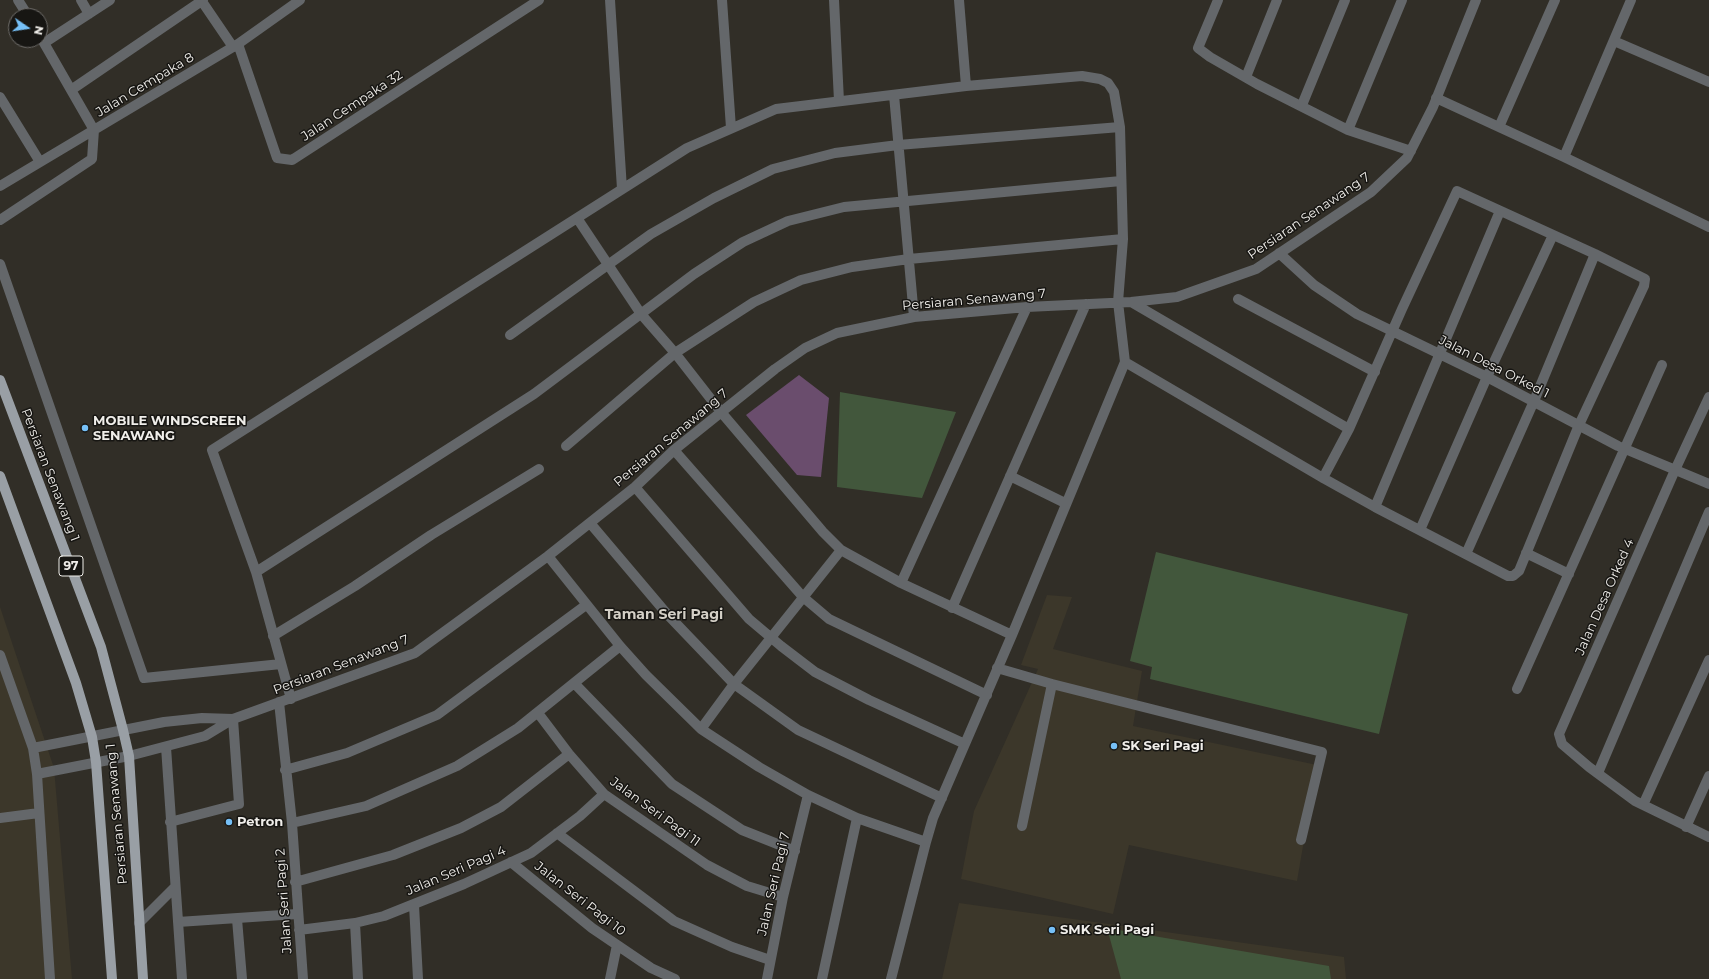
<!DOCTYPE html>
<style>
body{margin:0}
#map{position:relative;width:1709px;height:979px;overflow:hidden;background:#312e27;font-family:Montserrat,sans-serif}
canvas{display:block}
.north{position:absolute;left:8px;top:8px;width:40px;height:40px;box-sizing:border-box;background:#171613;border:1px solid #6e6c69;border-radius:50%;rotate:103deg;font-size:11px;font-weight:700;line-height:16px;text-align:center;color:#f0eeea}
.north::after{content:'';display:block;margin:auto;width:14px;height:18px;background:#76c0f7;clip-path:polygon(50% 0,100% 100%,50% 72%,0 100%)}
</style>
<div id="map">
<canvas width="1709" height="979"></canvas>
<div class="north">N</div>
</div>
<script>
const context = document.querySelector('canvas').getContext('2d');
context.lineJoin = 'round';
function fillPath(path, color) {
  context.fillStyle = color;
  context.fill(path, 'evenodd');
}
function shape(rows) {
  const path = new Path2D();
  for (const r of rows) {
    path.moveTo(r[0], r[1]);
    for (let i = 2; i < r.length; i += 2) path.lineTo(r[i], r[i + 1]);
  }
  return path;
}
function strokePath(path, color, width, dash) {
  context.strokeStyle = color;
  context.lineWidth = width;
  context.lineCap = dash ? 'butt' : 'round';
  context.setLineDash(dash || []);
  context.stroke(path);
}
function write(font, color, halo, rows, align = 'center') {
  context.font = font + ' Montserrat,sans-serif';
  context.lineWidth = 3;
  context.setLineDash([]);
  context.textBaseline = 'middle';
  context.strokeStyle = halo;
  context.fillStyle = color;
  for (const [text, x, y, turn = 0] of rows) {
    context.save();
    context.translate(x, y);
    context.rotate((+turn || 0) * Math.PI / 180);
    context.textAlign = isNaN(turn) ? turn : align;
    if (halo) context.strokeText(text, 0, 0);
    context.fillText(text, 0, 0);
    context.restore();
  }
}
const built = shape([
 [1047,595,1072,597,1053,649,1142,671,1133,726,1317,765,1297,881,1129,845,1113,914,961,879,974,811,1038,669,1021,665],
 [0,607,54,768,72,979,0,979],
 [959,903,1344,957,1346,979,942,979]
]);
const green = shape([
 [840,392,956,412,922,498,837,487],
 [1156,552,1408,614,1379,734,1150,679,1152,667,1130,661],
 [1107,928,1329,966,1331,979,1121,979]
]);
const building = shape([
 [799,375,829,398,821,477,797,475,746,415]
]);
const minor = shape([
 [18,0,28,16],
 [81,0,89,14],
 [201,0,233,47],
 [610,0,622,189],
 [722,0,731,128],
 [834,0,839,101],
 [959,0,966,86],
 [1218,0,1198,48,1210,57,1257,84,1348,130,1411,151],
 [1614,41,1709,82],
 [44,43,110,0],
 [238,44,277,158,292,160,539,0],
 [1246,77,1277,0],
 [71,90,203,0],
 [894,95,914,317],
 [0,97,40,162],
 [1436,98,1564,157,1709,227],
 [1302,105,1345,0],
 [1499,127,1555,0],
 [1348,130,1402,0],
 [1564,157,1631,0],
 [0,186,238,44,300,0],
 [577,218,641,314,675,353,721,412,823,532,841,550,901,583,1012,635],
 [0,220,92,159,94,130,40,36],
 [1279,253,1314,285,1357,314,1487,377,1618,446,1709,484],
 [0,264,144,678,281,664],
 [1238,299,1375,372],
 [1131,302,1349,429],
 [510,335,651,234,714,198,773,169,835,153,898,145,1120,127],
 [1125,362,1323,478,1375,507,1508,576,1513,576,1519,571,1579,425,1644,286,1645,279,1595,254,1457,191,1402,309,1349,429,1323,478],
 [1709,397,1675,470,1559,734,1562,744,1589,767,1635,801,1709,837],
 [566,446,675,353,754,302,801,280,852,267,909,259,1123,239],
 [674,450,803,597,829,619,987,695],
 [1010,476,1065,503],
 [635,487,749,619,781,646,815,672,869,700,965,744],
 [1375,507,1500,211],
 [590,523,667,614,734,684,798,730,942,798],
 [1420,530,1487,377,1553,235],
 [1526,553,1569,574],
 [1466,554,1534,401,1595,254],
 [548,556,620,646,646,675,701,729,759,767,808,795,857,818,926,842],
 [256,572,534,394,694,274,743,242,788,221,844,207,1121,181],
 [901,583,1027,307],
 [952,608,1086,304],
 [273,636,355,586,431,535,539,469],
 [0,655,33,748,37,774,50,979],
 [997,668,1052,684],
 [574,683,672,784,742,830,795,851],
 [1517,689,1662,365],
 [291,699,256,572,212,450,687,148,776,109,966,86,1082,76,1100,79,1108,83,1114,92,1120,127,1123,239,1118,302,1125,362,1012,635,933,818,926,842,891,979],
 [279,702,292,823,303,979],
 [538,713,569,754,604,794,707,865,747,886,783,897],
 [701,729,734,684,841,550],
 [166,747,182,979],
 [33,748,164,722,202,718,233,719],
 [285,770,347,753,437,715,586,605],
 [1598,773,1709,512],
 [37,774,129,756,205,736,233,719,415,653,548,556,635,487,674,450,775,369,805,348,837,333,914,317,1027,307,1131,302,1177,297,1256,269,1371,192,1407,158,1433,107,1476,0],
 [1643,805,1709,660],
 [0,818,39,813],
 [170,822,239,804,233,719],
 [292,823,366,806,457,766,518,728,620,646],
 [1022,826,1052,684,1322,752,1301,840],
 [1686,827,1709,776],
 [557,833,674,921,732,947,770,960],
 [511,862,592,928,651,968,675,979],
 [295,882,393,855,461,828,501,807,569,754],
 [414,905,418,979],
 [237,919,242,979],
 [178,922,297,914],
 [139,923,175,887],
 [355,923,358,979],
 [299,930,355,923,384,916,464,884,531,853,580,816,604,794],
 [610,979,617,945],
 [767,979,783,897,808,795],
 [822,979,857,818]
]);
const major = shape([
 [0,380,101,647,123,730,129,756,143,979],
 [0,476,76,683,92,737,96,762,112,979]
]);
const markers = [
 [85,428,4,"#76c0f7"],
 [1114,746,4,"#76c0f7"],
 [229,822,4,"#76c0f7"],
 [1052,930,4,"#76c0f7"]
];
const shields = [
 [71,566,24]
];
const shieldNames = [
 ["97",71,566]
];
const streetNames = [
 ["Jalan Cempaka 8",145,85,-31],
 ["Jalan Cempaka 32",352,106,-33],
 ["Persiaran Senawang 7",1309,216,-34],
 ["Persiaran Senawang 7",974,300,-5],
 ["Jalan Desa Orked 1",1494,367,27],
 ["Persiaran Senawang 7",671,438,-40],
 ["Persiaran Senawang 1",50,475,69],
 ["Jalan Desa Orked 4",1605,597,-66],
 ["Persiaran Senawang 7",341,665,-21],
 ["Jalan Seri Pagi 11",655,812,36],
 ["Persiaran Senawang 1",117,814,-95],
 ["Jalan Seri Pagi 4",456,871,-23],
 ["Jalan Seri Pagi 7",774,884,-77],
 ["Jalan Seri Pagi 10",580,899,38],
 ["Jalan Seri Pagi 2",284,901,-94]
];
const poiNames = [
 ["MOBILE WINDSCREEN",93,421],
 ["SENAWANG",93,436],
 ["SK Seri Pagi",1122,746],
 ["Petron",237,822],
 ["SMK Seri Pagi",1060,930]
];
const neighbourhoodNames = [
 ["Taman Seri Pagi",664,615]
];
fillPath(built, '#3c372a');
fillPath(green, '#42573c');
fillPath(building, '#6a4d6d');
strokePath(minor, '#64676a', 10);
strokePath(major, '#999fa5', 10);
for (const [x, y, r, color] of markers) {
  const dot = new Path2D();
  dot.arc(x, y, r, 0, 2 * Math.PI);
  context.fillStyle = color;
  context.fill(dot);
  strokePath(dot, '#171613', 1.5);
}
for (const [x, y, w] of shields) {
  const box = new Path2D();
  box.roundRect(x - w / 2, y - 10, w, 20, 3);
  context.fillStyle = '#171613';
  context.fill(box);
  strokePath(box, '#f0eeea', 1);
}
write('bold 12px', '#f0eeea', null, shieldNames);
write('13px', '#f0eeea', '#171613', streetNames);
write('bold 13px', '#f0eeea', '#171613', poiNames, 'left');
write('bold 14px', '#d3cfc6', '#171613', neighbourhoodNames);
</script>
